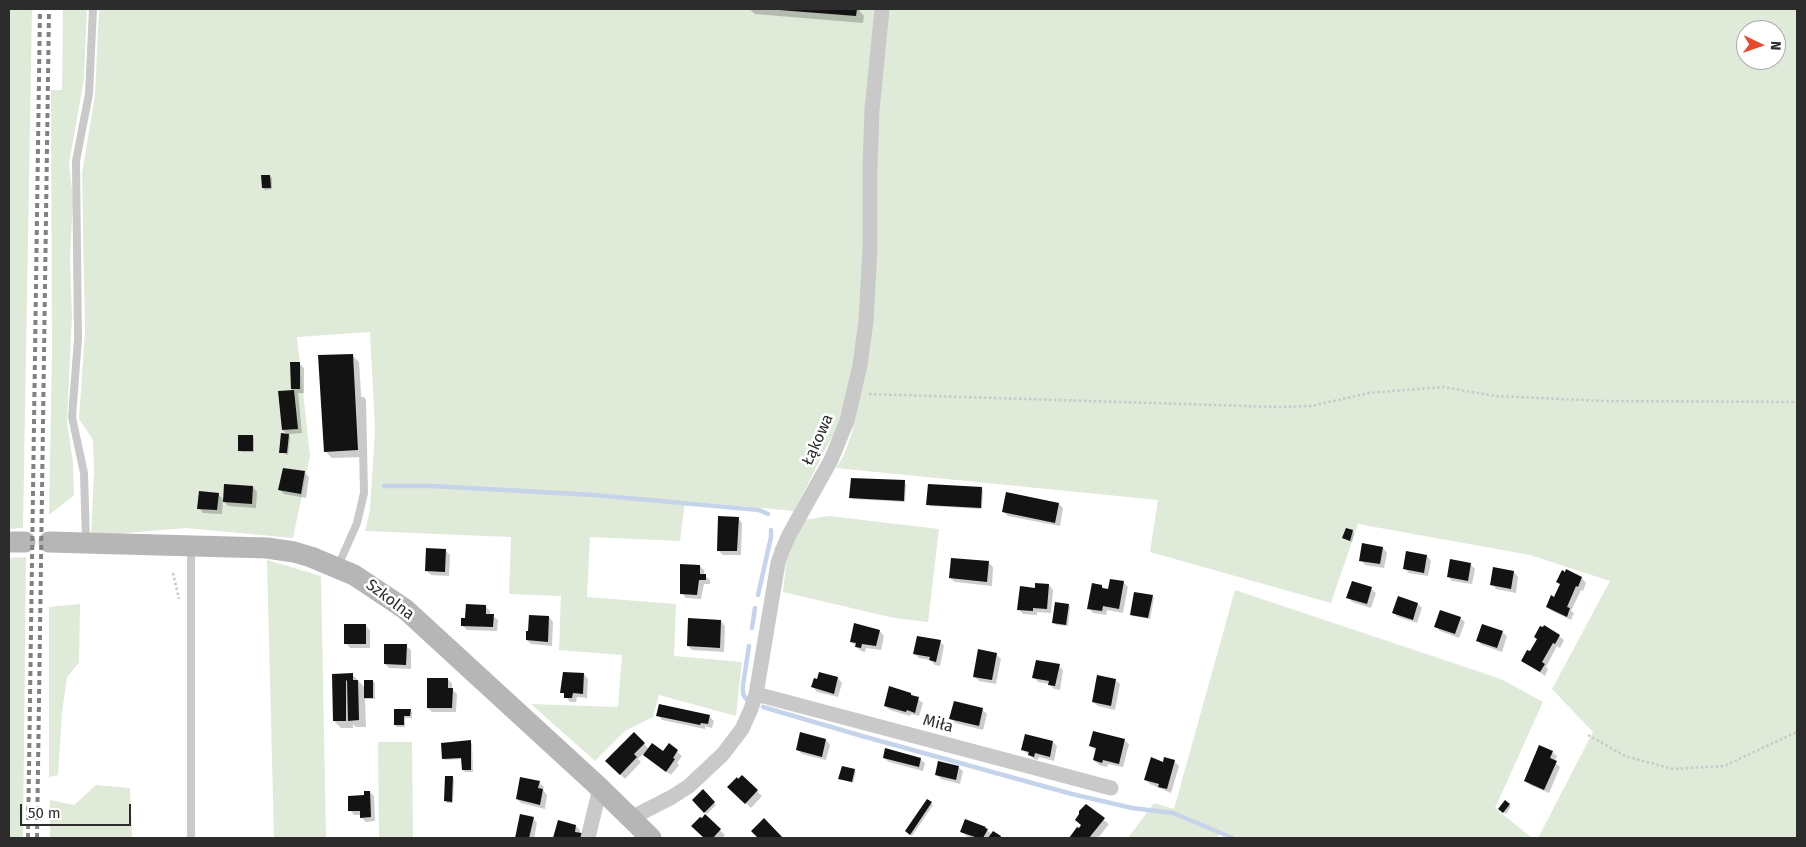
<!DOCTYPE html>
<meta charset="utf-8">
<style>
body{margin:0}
#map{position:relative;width:1806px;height:847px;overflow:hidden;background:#fff;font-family:"Fira Sans",sans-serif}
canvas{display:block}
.frame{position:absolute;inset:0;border:10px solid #2c2c2c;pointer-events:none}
.north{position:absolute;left:1736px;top:20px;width:50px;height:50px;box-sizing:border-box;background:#fff;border:1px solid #ababab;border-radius:50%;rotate:93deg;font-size:14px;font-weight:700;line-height:20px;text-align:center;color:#2c2c2c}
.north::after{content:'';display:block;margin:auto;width:18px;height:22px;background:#e44a2e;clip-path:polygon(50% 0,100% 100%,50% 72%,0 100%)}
.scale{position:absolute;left:20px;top:804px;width:111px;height:22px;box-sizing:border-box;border:2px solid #2c2c2c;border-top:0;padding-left:6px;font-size:15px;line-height:18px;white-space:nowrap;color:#2c2c2c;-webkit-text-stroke:4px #fff;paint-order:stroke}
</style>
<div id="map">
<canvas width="1806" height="847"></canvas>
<div class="frame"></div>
<div class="north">N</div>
<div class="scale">50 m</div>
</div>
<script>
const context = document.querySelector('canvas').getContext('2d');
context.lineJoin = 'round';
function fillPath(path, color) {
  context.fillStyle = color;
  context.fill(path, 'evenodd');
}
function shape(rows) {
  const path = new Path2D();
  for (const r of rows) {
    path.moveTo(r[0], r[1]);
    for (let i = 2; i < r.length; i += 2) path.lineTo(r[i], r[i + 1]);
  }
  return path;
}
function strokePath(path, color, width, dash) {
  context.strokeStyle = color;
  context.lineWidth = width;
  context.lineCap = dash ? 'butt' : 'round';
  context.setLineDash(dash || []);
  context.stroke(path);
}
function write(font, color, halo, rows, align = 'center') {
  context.font = font + ' "Fira Sans",sans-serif';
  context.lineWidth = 5;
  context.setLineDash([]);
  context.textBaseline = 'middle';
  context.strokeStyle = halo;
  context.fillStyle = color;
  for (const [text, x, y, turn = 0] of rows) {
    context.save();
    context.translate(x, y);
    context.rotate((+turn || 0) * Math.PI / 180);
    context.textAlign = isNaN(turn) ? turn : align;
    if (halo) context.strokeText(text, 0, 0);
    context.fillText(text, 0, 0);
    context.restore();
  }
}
const green = shape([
 [9,9,32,9,23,528,9,529],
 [63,9,87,9,84,79,69,164,73,198,70,260,72,315,67,421,73,462,74,495,49,515,52,354,51,90,62,90],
 [99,9,1797,9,1797,838,1538,838,1593,732,1552,689,1610,581,1530,555,1358,524,1331,603,1150,552,1158,500,836,468,844,455,854,426,832,437,794,511,685,501,680,541,590,537,587,597,676,604,674,656,742,662,736,716,659,695,653,717,625,731,595,761,531,704,618,707,622,655,559,650,561,596,509,594,511,537,365,531,370,510,375,430,370,332,297,337,310,456,293,538,186,528,91,536,94,472,93,440,79,419,85,331,82,173,95,95],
 [1746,30,1776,30,1776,60,1746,60],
 [829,516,939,529,928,622,894,618,783,592,787,556,804,520],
 [26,557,23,838,9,838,9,558],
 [267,560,321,576,326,838,274,838],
 [1235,590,1501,679,1543,702,1495,808,1532,838,1238,838,1222,831,1216,838,1128,838,1154,803,1174,809],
 [80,604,79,663,67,677,62,712,58,775,49,777,49,607],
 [378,742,412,742,413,838,379,838],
 [96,785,130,788,132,838,50,838,50,800,74,805]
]);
const shadow = shape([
 [749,9,858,9,864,16,863,23,755,14],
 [270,176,272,178,272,189,265,190,263,188],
 [352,355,359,362,365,457,332,458,325,451],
 [292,363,299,363,304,368,304,393,298,393,302,433,288,434,290,437,288,455,280,452,288,435,283,430,292,391],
 [252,436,254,438,254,452,241,452,240,450],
 [304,472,309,477,306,498,284,494,280,490],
 [904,482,906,484,905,502,853,499,851,497],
 [253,487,257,492,256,508,228,506,223,500,222,514,203,513,199,508,218,494,224,500],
 [981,488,983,490,982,509,930,506,928,504],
 [1059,504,1063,508,1060,526,1008,516,1004,512],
 [738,518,742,523,741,555,723,555,718,550],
 [1352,531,1354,533,1352,542,1344,538],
 [1383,548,1387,553,1384,568,1365,565,1361,560],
 [445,550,450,555,449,576,431,575,427,571],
 [1427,556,1431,561,1428,576,1409,573,1404,568],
 [989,563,993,567,992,586,955,582,950,578],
 [1470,564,1475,569,1472,584,1452,581,1448,576],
 [700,566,704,570,704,575,710,580,710,584,704,584,701,599,686,598,682,593],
 [1494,569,1514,572,1518,577,1516,593,1496,589,1492,584],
 [1566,571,1582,578,1586,583,1583,591,1581,590,1571,611,1574,613,1571,620,1552,611,1548,607,1555,598,1561,585,1558,582],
 [1123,582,1128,587,1123,613,1107,610,1106,615,1093,613,1089,608,1102,586,1106,590,1109,590],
 [1049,585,1053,590,1051,613,1037,612,1037,615,1023,614,1019,609,1036,589],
 [1371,589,1376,593,1371,608,1352,602,1348,597],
 [1152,596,1154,598,1150,619,1133,616,1131,614],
 [1418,604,1422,608,1417,623,1398,617,1394,613],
 [1069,605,1070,607,1068,626,1056,625,1054,623],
 [486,607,490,611,490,615,493,616,498,620,497,631,467,630,462,625,466,620],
 [549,617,553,622,552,646,531,644,527,640],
 [1460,618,1465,622,1459,638,1440,631,1436,627],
 [721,621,725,626,724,652,692,650,688,646],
 [365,625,370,630,370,648,350,648,346,643],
 [880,631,884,636,881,650,866,648,865,652,861,651,851,641],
 [1502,632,1507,636,1502,652,1482,645,1478,641],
 [1559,636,1564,640,1560,648,1557,646,1546,667,1548,669,1545,676,1523,660,1530,653],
 [940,641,944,646,940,666,935,665,930,660,919,658,914,653],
 [406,646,411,650,411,669,389,668,385,664],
 [996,654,1001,659,996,684,979,681,974,676],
 [1059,666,1063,670,1060,690,1054,689,1049,684,1038,682,1034,677],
 [352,674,365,688,373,681,375,683,375,699,365,699,366,727,356,727,353,724,353,728,341,728,334,721,334,675],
 [584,674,588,679,587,698,577,697,576,702,570,702,562,692],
 [838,678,842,683,838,697,817,692,813,687],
 [448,679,452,684,452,689,457,694,456,712,432,712,428,708],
 [1115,680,1120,684,1115,710,1098,706,1093,702],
 [911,694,923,703,919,716,911,714,910,716,890,710,885,706],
 [982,709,987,714,983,730,955,723,951,718],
 [396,710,410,710,412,712,412,718,405,718,405,727,397,727,395,725],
 [658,715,709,716,714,721,712,728,705,726,705,729,662,720],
 [634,734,649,749,664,753,669,745,682,756,677,763,679,765,671,775,643,754,638,759,641,762,625,779,607,761],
 [801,734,826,740,830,745,826,760,802,754,797,749],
 [1124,740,1129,744,1123,767,1108,764,1107,767,1099,765,1094,760,1097,751,1090,746],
 [470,742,472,744,473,772,465,772,463,770,463,759,445,760,443,758],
 [1053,742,1057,746,1054,761,1039,757,1038,760,1034,759,1023,750],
 [1552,752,1557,756,1554,762,1560,767,1549,793,1530,785,1525,780],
 [884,758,920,759,925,763,923,771,889,762],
 [1174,761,1179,766,1171,793,1150,784,1146,780,1164,763],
 [958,767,963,771,960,784,941,779,937,775],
 [854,770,856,772,853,783,840,779],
 [452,777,454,779,453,803,447,803,445,801],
 [742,777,762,796,751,808,729,787],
 [539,782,544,787,543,790,547,795,545,809,521,803,517,799],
 [703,791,716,805,707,814,693,800],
 [370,792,374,796,375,821,366,822,361,817,361,815,354,815,350,810],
 [928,801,933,805,912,836,908,833],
 [1509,805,1511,806,1506,814,1502,811],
 [1086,806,1109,824,1099,837,1098,836,1096,838,1071,838,1083,825],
 [705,816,725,835,722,838,705,838,693,826],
 [533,818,537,823,534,838,517,838,516,837],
 [558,822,576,826,580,830,579,834,585,838,554,838],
 [985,828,992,835,1002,838,972,838,966,836,962,831]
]);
const stream = shape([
 [384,486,433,486,594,495,759,510,768,514],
 [758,595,771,537,771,530],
 [752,628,755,608],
 [746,699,743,694,743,685,749,646],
 [763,707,862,736,1072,794,1132,808,1173,813,1233,838]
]);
const building = shape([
 [779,9,857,9,856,16,779,10],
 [261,175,270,175,271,188,262,188],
 [353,354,358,450,324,452,318,355],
 [290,362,300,362,300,389,291,389],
 [294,390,298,429,282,430,278,391],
 [281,433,289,434,287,453,279,453],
 [238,435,253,435,253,451,238,451],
 [283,468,305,471,301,494,278,490],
 [851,478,905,480,904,501,849,498],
 [224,484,253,486,252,504,223,502],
 [928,484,982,487,981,508,926,505],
 [199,491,219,493,217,510,197,509],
 [1006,492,1059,503,1055,523,1002,512],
 [718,516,739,517,737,551,717,551],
 [1346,528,1353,530,1350,541,1342,538],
 [1362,543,1383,547,1380,564,1359,561],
 [426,548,446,549,445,572,425,571],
 [1406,551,1427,555,1424,573,1403,569],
 [951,558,989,561,987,582,949,578],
 [1450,559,1471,563,1468,581,1447,577],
 [680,564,700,565,700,574,706,574,706,580,699,580,697,595,680,594],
 [1493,567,1514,571,1511,589,1490,585],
 [1566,569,1582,577,1578,587,1576,586,1567,607,1570,608,1567,617,1546,607,1551,595,1554,597,1560,584,1556,582,1562,570,1565,572],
 [1110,579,1124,581,1119,609,1103,606,1102,611,1087,609,1092,583,1102,585,1102,588,1108,589],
 [1352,581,1372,587,1367,604,1346,598],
 [1035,583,1049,584,1047,609,1033,608,1033,611,1017,610,1020,586,1035,588],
 [1134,592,1153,595,1148,618,1130,615],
 [1398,596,1418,603,1413,620,1392,613],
 [1055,602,1069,604,1066,625,1052,623],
 [466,604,486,605,486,614,494,614,493,627,461,626,461,618,465,618],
 [1440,610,1461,617,1455,634,1434,627],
 [529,615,549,616,548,642,526,640,526,631,528,631],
 [688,618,721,620,720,648,687,646],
 [854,623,880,630,876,646,862,644,861,648,855,647,856,643,850,642],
 [344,624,366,624,366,644,344,644],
 [1482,624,1503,631,1497,648,1476,641],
 [1544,625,1560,635,1555,644,1553,643,1542,662,1545,664,1540,672,1521,661,1527,650,1530,651,1537,639,1534,637,1540,626,1543,627],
 [917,636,941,640,936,662,929,660,930,657,913,654],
 [384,644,407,644,406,665,384,664],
 [978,649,997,653,992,680,973,677],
 [1036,660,1060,664,1055,686,1048,685,1049,681,1032,678],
 [563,672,584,673,583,694,573,693,572,698,564,698,564,693,560,693],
 [819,672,838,677,834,694,811,687,814,678,817,679],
 [353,673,353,680,358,680,359,720,348,721,347,680,346,681,346,721,333,721,332,674],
 [1097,675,1116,679,1111,706,1092,702],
 [427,678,448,678,448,688,453,688,452,708,427,708],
 [364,680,373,680,373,698,364,698],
 [889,686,911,693,911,695,919,697,915,713,907,710,906,712,884,706],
 [954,701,983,708,979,726,949,719],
 [659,704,710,715,708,724,701,723,700,725,656,716],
 [394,709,411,709,410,716,404,716,404,725,394,725],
 [1093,731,1125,739,1119,764,1103,760,1102,763,1093,760,1096,748,1089,746],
 [634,732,645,743,634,754,637,757,620,775,605,761],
 [800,732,826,739,822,757,796,750],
 [1025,734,1053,741,1050,757,1035,753,1034,757,1028,755,1029,752,1021,750],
 [471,740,471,770,462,770,461,758,442,759,441,743],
 [652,743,663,751,669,743,678,750,673,758,675,759,666,772,643,755],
 [1539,745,1553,751,1550,758,1557,761,1544,790,1524,781],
 [885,748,921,758,919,767,883,758],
 [1151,757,1163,762,1164,757,1175,760,1167,789,1158,787,1159,784,1144,780],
 [938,761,959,766,956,780,935,775],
 [842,766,855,769,852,782,838,779],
 [742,775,758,790,745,804,727,787,737,777,738,779],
 [445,776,453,776,452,802,444,801],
 [520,777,540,781,538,788,543,789,540,805,516,799],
 [703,789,715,802,704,813,692,800],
 [364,791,370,791,371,817,360,818,360,811,348,811,348,796,364,795],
 [927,799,932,802,910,835,905,831],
 [1505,800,1510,804,1503,813,1498,809],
 [1086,804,1105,818,1089,838,1069,838,1077,827,1079,828,1081,825,1075,820,1079,814,1079,811],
 [520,814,534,817,529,838,515,838],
 [705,814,721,829,713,838,704,838,691,826,700,817,702,818],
 [764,818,783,838,758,838,751,831],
 [965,819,986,827,985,828,988,829,983,838,978,838,960,832],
 [558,820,576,825,575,832,582,833,581,838,553,838],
 [993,831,1001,836,1000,838,988,838]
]);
const path = shape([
 [869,394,1278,407,1311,406,1369,393,1443,387,1495,396,1604,401,1797,402],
 [173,573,179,599],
 [1588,735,1625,756,1673,769,1724,766,1797,732]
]);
const lane = shape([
 [86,541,84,473,72,417,78,339,76,161,89,94,93,9],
 [338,566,357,523,364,493,362,401],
 [191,838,191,546]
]);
const street = shape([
 [756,694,1111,788],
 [631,818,672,797,689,786,723,754,742,729,751,709,756,694,778,563,782,551,789,535,831,460,847,421,860,365,866,321,870,249,870,166,872,110,882,9],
 [588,838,600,788]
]);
const secondary = shape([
 [9,542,25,542],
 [49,542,267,548,294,552,311,557,354,575,405,609,600,788,651,838]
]);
const rail = shape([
 [28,838,40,9],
 [37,838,49,9]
]);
const streetNames = [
 ["Łąkowa",818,440,-66],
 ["Szkolna",390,600,37],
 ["Miła",938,724,15]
];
fillPath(green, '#dfead9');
fillPath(shadow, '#0003');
strokePath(stream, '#c5d4ea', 4.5);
fillPath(building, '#131313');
strokePath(path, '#c9c9c9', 2.5, [2.5, 2.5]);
strokePath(lane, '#c9c9c9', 8);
strokePath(street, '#c9c9c9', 15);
strokePath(secondary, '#b6b6b6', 21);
strokePath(rail, '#818181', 4, [5, 4]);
write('16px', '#2c2c2c', '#fff', streetNames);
</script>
